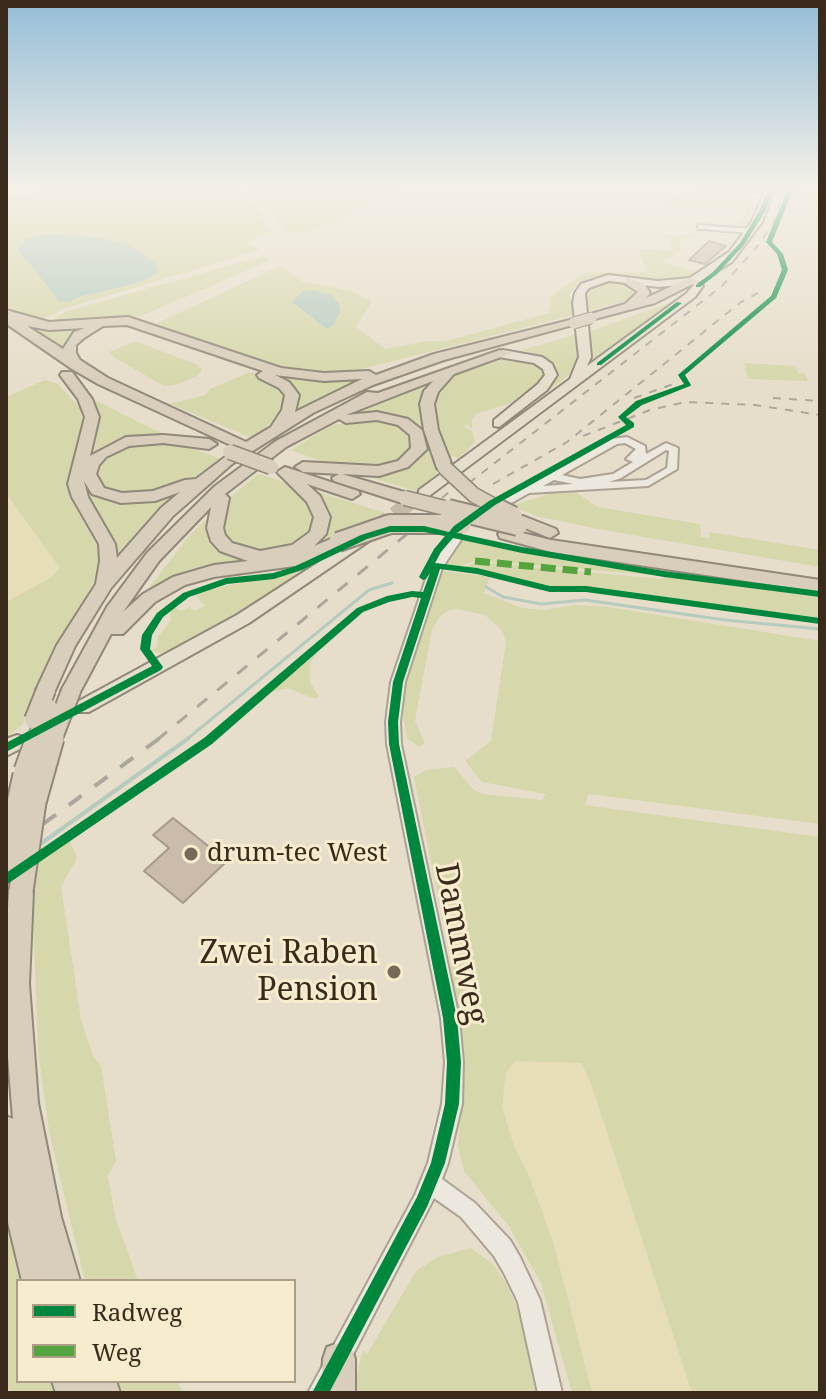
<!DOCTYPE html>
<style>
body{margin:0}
#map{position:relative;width:826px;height:1399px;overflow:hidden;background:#e6deca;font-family:"Noto Serif",serif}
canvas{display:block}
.frame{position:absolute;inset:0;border:8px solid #3a2a1b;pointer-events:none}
.legend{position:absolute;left:16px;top:1279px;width:280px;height:104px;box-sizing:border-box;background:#f8ecce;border:2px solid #ac9e86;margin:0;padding:10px 14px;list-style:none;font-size:24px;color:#3a2a1b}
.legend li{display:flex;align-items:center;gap:16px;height:40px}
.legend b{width:40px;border:2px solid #ac9e86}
</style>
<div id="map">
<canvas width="826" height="1399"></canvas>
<div class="frame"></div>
<ul class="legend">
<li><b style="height:10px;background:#00873e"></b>Radweg</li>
<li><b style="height:10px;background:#54a440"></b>Weg</li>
</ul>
</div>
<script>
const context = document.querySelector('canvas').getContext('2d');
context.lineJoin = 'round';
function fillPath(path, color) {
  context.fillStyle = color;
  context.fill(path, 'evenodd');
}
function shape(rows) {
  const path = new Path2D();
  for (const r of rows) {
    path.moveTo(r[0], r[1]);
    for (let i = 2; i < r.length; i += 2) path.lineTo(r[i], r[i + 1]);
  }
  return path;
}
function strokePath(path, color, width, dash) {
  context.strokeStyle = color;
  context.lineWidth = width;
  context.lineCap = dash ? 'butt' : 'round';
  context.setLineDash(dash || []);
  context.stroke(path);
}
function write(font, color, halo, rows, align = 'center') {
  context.font = font + ' "Noto Serif",serif';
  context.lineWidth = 6;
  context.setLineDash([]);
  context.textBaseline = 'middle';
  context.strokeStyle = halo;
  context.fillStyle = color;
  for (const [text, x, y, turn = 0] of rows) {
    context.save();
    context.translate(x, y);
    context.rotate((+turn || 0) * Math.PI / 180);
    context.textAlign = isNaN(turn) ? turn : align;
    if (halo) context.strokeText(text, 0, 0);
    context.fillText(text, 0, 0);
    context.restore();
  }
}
const farmland = shape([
 [6,472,8,496,60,568,50,578,6,602],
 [516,1061,581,1063,591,1083,692,1393,592,1393,553,1241,528,1174,514,1146,502,1107,506,1072]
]);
const green = shape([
 [66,187,238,187,259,211,271,233,251,239,249,244,260,250,63,309,43,319,28,317,6,307,6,198],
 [48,234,96,237,148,279,82,296,70,302,26,239],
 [244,187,404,187,308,233,290,233],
 [743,196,761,198,744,227,711,224,737,225,747,215,744,207,701,205,694,207,694,210,680,209,679,204,661,204,666,197,739,203,743,201],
 [658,236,700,236,680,238,680,251,664,262,698,273,680,280,665,281,617,274,598,276,581,282,570,293,574,315,346,373,283,368,155,324,280,266,303,282,352,291,372,302,356,327,385,349,427,341,446,341,549,313,550,297,583,273,647,272,638,249,672,250,670,238],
 [264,256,269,261,139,317,104,316,52,321,64,312],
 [604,282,628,284,635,295,628,300,587,311,587,290],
 [679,299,591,366,588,365,588,332],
 [112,321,129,322,142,326,281,374,321,379,369,378,291,415,296,396,291,386,283,380,142,327,118,323,91,327,71,339,65,352,23,324,57,327],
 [577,334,579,359,573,372,498,428,556,378,552,363,522,350],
 [135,341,198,365,202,370,197,376,179,384,165,386,116,359,109,352],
 [507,358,525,359,541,366,545,378,514,402,476,414,472,420,472,429,466,424,463,426,472,431,475,442,459,458,446,455,443,438,439,439,432,402,434,394,459,372],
 [744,363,795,366,798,373,805,374,808,381,748,379],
 [250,372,268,377,290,398,284,412,253,438,170,404,206,395,210,389],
 [435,378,425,391,426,435,440,471,416,491,366,476,411,463,415,426,352,414],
 [45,380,58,384,81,409,83,429,69,477,72,501,98,548,99,573,54,653,23,724,6,738,6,602,50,578,60,568,8,496,6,397],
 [91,398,144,425,169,436,114,444,89,460],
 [369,418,398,422,415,438,408,458,385,468,331,465,291,450,332,425],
 [139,442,179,444,222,459,191,479,164,491,126,496,98,486,93,467,101,457],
 [258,474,279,480,300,492,318,516,306,540,268,554,227,543,219,516,232,496],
 [81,478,95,495,128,503,148,501,184,489,115,563,85,498],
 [306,488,385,513,375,521,296,557,188,574,141,598,189,536,211,515,210,529,214,541,236,556,271,560,307,549,320,538,327,524,325,510],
 [575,492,598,507,700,524,701,537,709,538,709,532,820,550,820,567,603,530,540,517,512,506,551,493],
 [463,539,495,547,662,576,476,560,455,568,446,566],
 [336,552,261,601,165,654,151,651,157,647,158,637,171,620,170,609,174,607,180,611,190,607,194,611,205,606,194,593,292,572],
 [476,562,661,579,667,576,820,595,820,618,587,587,556,588,465,567],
 [443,571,490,577,484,593,522,608,545,610,574,605,608,607,820,641,820,824,589,794,584,805,820,837,820,1393,692,1393,591,1083,581,1063,516,1061,506,1072,502,1107,514,1146,528,1174,553,1241,592,1393,572,1393,541,1283,508,1225,464,1171,458,1146,463,1066,461,1029,447,942,414,777,426,770,454,767,474,790,482,794,542,800,546,794,482,782,465,761,491,741,506,642,502,630,485,615,457,609,447,611,439,618,432,629,415,721,425,743,419,747,407,738,402,709,407,674,432,594,439,589,437,581],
 [317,653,311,661,310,673,311,684,319,696,315,699,288,688,268,693],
 [70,841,77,858,61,886,81,1020,93,1056,101,1066,116,1161,108,1176,115,1216,138,1281,85,1281,50,1136,38,1051,33,913,37,863],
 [6,1203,22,1281,18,1281,18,1381,54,1381,58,1393,10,1393,6,1381],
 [471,1248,494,1265,507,1285,518,1310,538,1393,352,1393,363,1350,367,1354,416,1271,438,1257],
 [117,1381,177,1381,183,1393,122,1393]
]);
const water = shape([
 [47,234,95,237,130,245,156,264,157,272,148,279,125,286,82,296,70,302,59,301,18,249,26,239],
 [311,290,331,295,339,303,340,312,334,324,327,329,292,302,302,292]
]);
const streamFar1 = shape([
 [486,587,503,597,541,604,585,600,725,620,820,629],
 [186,740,369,590,392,583]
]);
const stream = shape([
 [39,845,189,738]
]);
const building = shape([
 [709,241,726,246,705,264,689,260,709,241],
 [173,818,227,861,183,903,144,871,169,848,153,835,173,818]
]);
const majorTunnelFar1 = shape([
 [401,511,424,493]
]);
const majorTunnel = shape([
 [375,530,403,509]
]);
const minor = shape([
 [695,187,745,187,775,191,771,193,695,187],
 [698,225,751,229,755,231,751,233,701,229,698,229,698,225],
 [627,437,645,446,646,454,666,443,678,448,677,469,648,486,529,493,506,506,498,506,496,504,611,439,627,437],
 [625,443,636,449,626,459,633,462,613,474,580,479,562,475,617,444,625,443],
 [666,450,669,451,667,468,646,480,609,482,621,478,666,450],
 [554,480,573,484,543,486,554,480],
 [457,533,463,537,442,568,405,682,400,722,401,744,459,1018,463,1062,462,1104,448,1163,442,1179,475,1203,510,1240,520,1257,540,1300,562,1393,538,1393,518,1302,504,1273,494,1256,461,1217,434,1198,333,1393,308,1393,415,1195,428,1163,442,1104,445,1062,441,1018,387,744,386,722,391,682,430,567,453,534,457,533]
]);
const major = shape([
 [767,187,776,187,762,222,732,262,697,283,703,286,695,297,429,496,419,496,419,490,570,379,579,357,573,303,575,293,581,284,608,275,658,281,690,278,729,252,752,221,767,187],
 [609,281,658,287,694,284,687,293,587,366,591,357,585,293,589,288,609,281],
 [503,350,542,357,552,364,557,375,547,390,499,427,494,426,494,420,538,384,545,375,543,369,534,363,499,357,497,354,503,350],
 [364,533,372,538,369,541,249,623,89,712,77,712,74,707,77,702,237,615,364,533],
 [17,735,24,737,26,742,24,747,6,756,6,739,17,735]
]);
const highway = shape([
 [626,278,644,283,650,293,646,298,689,278,699,281,655,303,587,321,587,315,625,304,638,292,626,284,626,278],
 [6,310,49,322,128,317,281,368,324,373,369,371,376,375,434,354,574,319,580,323,444,360,373,385,313,413,232,464,173,516,111,588,75,646,53,695,46,698,39,695,36,690,57,645,96,584,100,561,99,544,72,497,68,484,85,417,78,399,60,375,62,372,72,372,92,399,99,417,90,456,126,437,163,435,209,439,217,444,209,449,163,443,129,446,106,457,99,465,96,474,104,488,122,493,153,491,185,480,196,479,237,448,98,384,72,369,8,325,6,310],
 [127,325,263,371,257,375,259,378,279,388,285,395,282,410,271,427,246,442,108,378,80,360,76,353,76,345,84,338,103,326,127,325],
 [27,326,49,330,85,328,74,332,63,349,27,326],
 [275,375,324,381,362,379,295,412,299,395,289,382,275,375],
 [84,481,92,494,121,503,155,501,180,492,161,508,117,558,115,544,88,497,84,481],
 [500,350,512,353,454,374,438,392,434,404,438,430,453,468,450,471,440,471,437,468,424,430,420,404,424,391,433,381,346,415,377,412,408,419,422,430,427,449,408,467,379,476,342,474,411,494,411,502,399,502,334,481,332,478,339,474,303,472,295,467,303,462,378,466,398,461,411,448,410,435,398,425,377,420,346,423,339,419,286,447,225,494,229,498,223,528,225,535,232,543,260,551,292,545,310,532,314,517,307,502,277,472,285,467,358,491,360,494,352,499,307,484,320,496,330,517,326,534,314,546,338,536,346,542,344,546,295,566,214,577,185,585,155,602,123,634,111,634,78,696,64,696,61,691,107,607,147,553,215,486,276,441,367,392,378,393,500,350],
 [211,507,207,528,211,541,220,551,248,561,214,565,173,577,143,594,123,612,159,561,211,507],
 [523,516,556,529,558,533,550,538,517,525,515,521,523,516],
 [506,529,551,540,820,580,820,592,551,552,500,538,498,534,506,529],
 [21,880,29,883,33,891,29,984,38,1103,61,1217,80,1281,22,1281,6,1214,6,1116,13,1119,6,1032,6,941,9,891,13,883,21,880],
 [339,1343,351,1347,355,1359,355,1393,321,1393,323,1359,327,1347,339,1343],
 [52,1381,116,1381,120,1393,56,1393,52,1381]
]);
const railFar2 = shape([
 [634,398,679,382],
 [773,398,820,401],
 [583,436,650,410,686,402,755,405,820,415],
 [469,483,722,286,761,242,774,221,785,187],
 [493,484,567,442,741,302,760,292],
 [442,498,455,487]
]);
const railFar1 = shape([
 [157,740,413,529]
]);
const rail = shape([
 [43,824,160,738]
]);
const highwayBridgeFar3 = shape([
 [574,323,591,318]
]);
const highwayBridgeFar2 = shape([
 [230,452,271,467],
 [445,468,474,495,503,511],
 [405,498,456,511]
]);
const highwayBridgeFar1 = shape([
 [448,509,518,526],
 [499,509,513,516],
 [338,542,390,524,462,524],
 [34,720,46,690],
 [37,740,48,708],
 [52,740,71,691]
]);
const highwayBridge = shape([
 [26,771,38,738],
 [6,862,25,775],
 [21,891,34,802,52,738]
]);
const quietFar1 = shape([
 [698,187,771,191]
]);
const quiet = shape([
 [475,561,591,572]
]);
const cycleway = shape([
 [769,187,774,187,766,210,744,245,717,274,700,287,696,287,696,285,713,272,740,243,760,210,769,187],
 [789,187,794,187,772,242,783,254,788,270,776,298,685,375,691,385,690,386,642,405,626,417,634,423,634,427,495,505,457,533,522,547,664,571,820,591,820,597,664,577,522,553,453,538,441,552,435,563,477,568,550,586,586,586,820,618,820,624,586,592,550,592,477,574,440,569,403,682,398,722,399,744,457,1018,461,1062,459,1104,445,1163,427,1207,329,1393,312,1393,417,1197,431,1163,445,1104,447,1062,443,1018,389,744,388,722,393,682,421,598,412,597,389,602,363,612,212,744,6,885,6,873,204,738,357,608,387,596,412,591,423,592,430,573,426,579,423,580,419,577,434,549,445,536,424,532,390,532,367,539,302,570,274,579,227,584,189,597,163,617,152,635,150,649,163,667,161,670,6,752,6,743,152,666,140,649,142,635,157,613,183,593,226,578,273,573,296,566,361,535,390,526,424,526,449,532,454,526,489,501,626,425,618,417,636,401,684,384,678,375,679,374,771,296,782,270,777,254,766,242,789,187],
 [677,302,682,303,601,365,597,365,597,363,677,302]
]);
const markers = [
 [191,854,8,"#766958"],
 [394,972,8,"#766958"]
];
const poiNames = [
 ["drum-tec West",207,854]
];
const nearStreetnames = [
 ["Dammweg",460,944,79]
];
const nearPoinames = [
 ["Zwei Raben",378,954],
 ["Pension",378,991]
];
fillPath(farmland, '#e7deb9');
fillPath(green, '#d6d7ab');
fillPath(water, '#b6cbbe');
strokePath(streamFar1, '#b6cbbe', 3);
strokePath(stream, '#b6cbbe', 4);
fillPath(building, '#cabbaa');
strokePath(building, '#a69989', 2);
strokePath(majorTunnelFar1, '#c4baa7', 13, [13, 7]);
strokePath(majorTunnel, '#c4baa7', 17, [17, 8]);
strokePath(minor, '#aba294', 4);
strokePath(major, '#90887a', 4);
strokePath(highway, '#90887a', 4);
fillPath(minor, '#ede8dd');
fillPath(major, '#e5decd');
fillPath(highway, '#d9cebb');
strokePath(railFar2, '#aca79d', 2, [8, 8]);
strokePath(railFar1, '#aca79d', 3, [13, 13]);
strokePath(rail, '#aca79d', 4, [16, 16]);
strokePath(highwayBridgeFar3, '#90887a', 13, []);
strokePath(highwayBridgeFar2, '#90887a', 17, []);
strokePath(highwayBridgeFar1, '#90887a', 22, []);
strokePath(highwayBridge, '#90887a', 27, []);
strokePath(highwayBridgeFar3, '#d9cebb', 11);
strokePath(highwayBridgeFar2, '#d9cebb', 14);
strokePath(highwayBridgeFar1, '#d9cebb', 18);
strokePath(highwayBridge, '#d9cebb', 23);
strokePath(quietFar1, '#54a440', 5, [9, 5]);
strokePath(quiet, '#54a440', 7, [15, 7]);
fillPath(cycleway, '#00873e');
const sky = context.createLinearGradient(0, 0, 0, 383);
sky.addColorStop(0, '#94bdd7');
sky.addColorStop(0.49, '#f4f0e7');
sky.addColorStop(1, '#f4f0e700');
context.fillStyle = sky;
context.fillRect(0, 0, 826, 383);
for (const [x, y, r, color] of markers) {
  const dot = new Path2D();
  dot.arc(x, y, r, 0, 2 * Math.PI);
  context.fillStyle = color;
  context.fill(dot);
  strokePath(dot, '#f8ecce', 3);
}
write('26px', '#3a2a1b', '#f8ecce', poiNames, 'left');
write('32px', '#3a2a1b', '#f8ecce', nearStreetnames);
write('32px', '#3a2a1b', '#f8ecce', nearPoinames, 'right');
</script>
